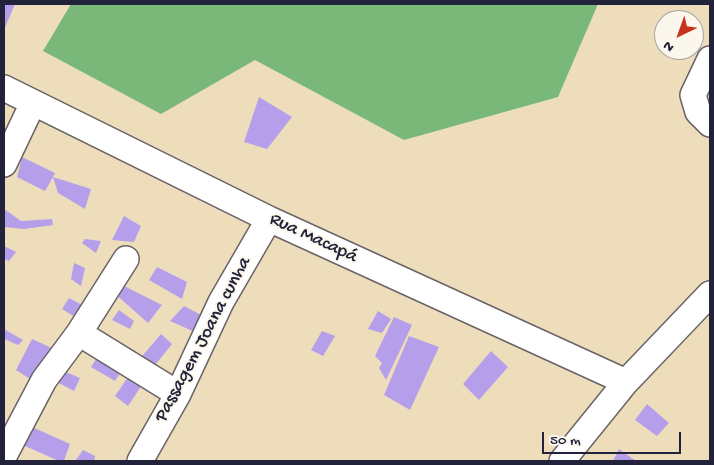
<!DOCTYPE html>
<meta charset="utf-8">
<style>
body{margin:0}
#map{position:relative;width:714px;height:465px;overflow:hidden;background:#edb;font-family:"Gochi Hand",sans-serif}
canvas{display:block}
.frame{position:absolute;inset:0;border:5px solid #22223b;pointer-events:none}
.north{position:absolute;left:654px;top:10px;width:50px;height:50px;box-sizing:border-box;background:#fbf7ec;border:1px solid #a4a2a5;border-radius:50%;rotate:222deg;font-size:14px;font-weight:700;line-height:20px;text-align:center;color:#22223b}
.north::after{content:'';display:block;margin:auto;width:18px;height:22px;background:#c8321e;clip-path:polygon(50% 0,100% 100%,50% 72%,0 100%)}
.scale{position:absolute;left:542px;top:432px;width:139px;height:22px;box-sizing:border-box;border:2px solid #22223b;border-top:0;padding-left:6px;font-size:15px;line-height:18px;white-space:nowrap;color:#22223b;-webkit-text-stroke:4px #fbf7ec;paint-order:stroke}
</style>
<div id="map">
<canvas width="714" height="465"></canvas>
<div class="frame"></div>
<div class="north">N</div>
<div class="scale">50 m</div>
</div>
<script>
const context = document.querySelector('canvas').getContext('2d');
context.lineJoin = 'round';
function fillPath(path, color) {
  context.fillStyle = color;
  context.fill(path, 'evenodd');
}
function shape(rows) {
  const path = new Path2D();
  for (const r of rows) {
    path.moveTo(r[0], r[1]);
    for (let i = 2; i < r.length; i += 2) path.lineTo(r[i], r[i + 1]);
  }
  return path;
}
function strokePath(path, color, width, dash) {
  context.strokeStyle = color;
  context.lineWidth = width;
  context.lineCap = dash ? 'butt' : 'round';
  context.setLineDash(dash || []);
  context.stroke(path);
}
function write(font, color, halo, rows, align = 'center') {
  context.font = font + ' "Gochi Hand",sans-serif';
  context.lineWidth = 4;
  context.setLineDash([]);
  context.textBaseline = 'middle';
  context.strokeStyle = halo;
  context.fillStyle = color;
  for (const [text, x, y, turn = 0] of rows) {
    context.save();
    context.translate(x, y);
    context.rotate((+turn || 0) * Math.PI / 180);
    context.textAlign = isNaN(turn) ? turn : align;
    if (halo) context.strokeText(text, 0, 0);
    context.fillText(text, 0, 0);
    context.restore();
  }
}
const forest = shape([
 [71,4,598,4,558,97,404,140,255,60,161,114,43,51]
]);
const building = shape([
 [4,4,15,4,4,30],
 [259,97,292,117,267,149,244,142],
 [22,157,55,173,53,177,91,189,85,209,58,193,53,177,45,191,17,177],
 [4,209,21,221,52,219,53,225,24,229,4,227],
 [124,216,141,226,134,242,112,240],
 [85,239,101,241,96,253,82,243],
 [4,246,16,252,9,261,4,259],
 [74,263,85,268,81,286,71,279],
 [157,267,187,282,182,299,149,280],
 [124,286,162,305,148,323,114,293],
 [69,298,84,306,80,320,62,309],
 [184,306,203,316,195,332,170,321],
 [119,310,134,321,130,329,112,320],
 [378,311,391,319,382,333,368,329],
 [394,317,412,325,386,380,379,368,382,363,375,356],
 [4,329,23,340,18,345,4,339],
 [322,331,335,336,323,356,311,350],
 [161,334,172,344,151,370,138,361],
 [409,336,439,347,410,410,384,395],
 [32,339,65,354,41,386,16,370],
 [102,350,125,365,115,381,91,367],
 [491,351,508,367,479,400,463,384],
 [59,369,80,378,74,391,55,381],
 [130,374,144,382,128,406,115,396],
 [647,404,669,423,657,436,635,420],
 [30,426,70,444,64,461,59,461,25,446],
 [619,449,636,461,613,461],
 [83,450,95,456,94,461,76,460]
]);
const minor = shape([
 [710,59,693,95,698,112,710,124],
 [4,88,269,219,626,382],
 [4,164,33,103],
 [79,333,178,394],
 [4,456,44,380,79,333,126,259],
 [140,461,178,394,221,302,269,219],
 [562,461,626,382,710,294]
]);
const streetNames = [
 ["Rua Macapá",313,239,25],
 ["Passagem Joana cunha",204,340,-62]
];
fillPath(forest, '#79b879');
fillPath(building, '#b59fea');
strokePath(minor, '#696368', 28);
strokePath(minor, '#fff', 25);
write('19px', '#22223b', '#fbf7ec', streetNames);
</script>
